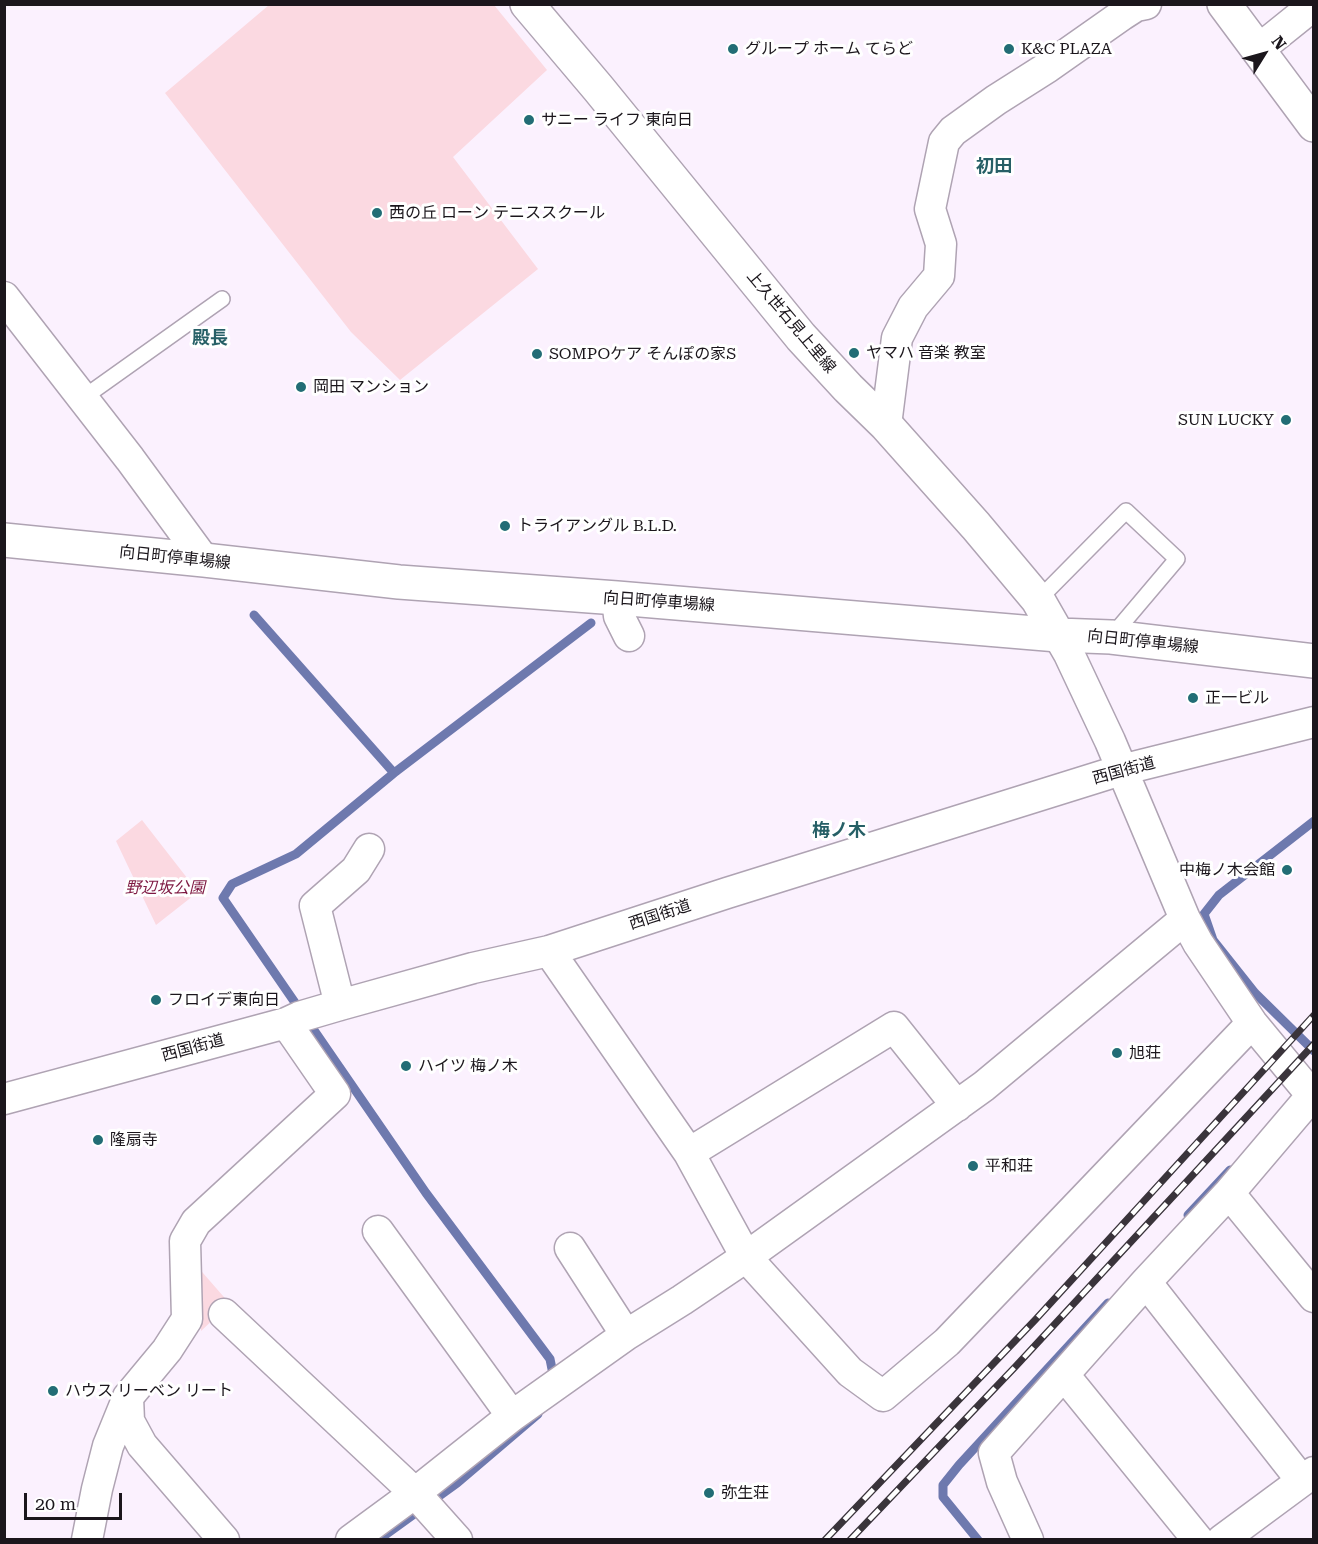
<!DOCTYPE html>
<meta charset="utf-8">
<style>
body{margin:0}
#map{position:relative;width:1318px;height:1544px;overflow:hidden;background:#fbf1fe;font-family:"Roboto Serif",serif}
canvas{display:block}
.frame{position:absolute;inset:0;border:6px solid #1b161c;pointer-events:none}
.north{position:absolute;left:1234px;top:24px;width:60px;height:60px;-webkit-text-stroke:4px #fff;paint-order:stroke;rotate:53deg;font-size:16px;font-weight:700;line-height:24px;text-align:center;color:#1b161c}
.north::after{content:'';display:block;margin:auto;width:21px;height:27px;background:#1b161c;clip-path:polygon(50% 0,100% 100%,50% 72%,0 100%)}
.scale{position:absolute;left:24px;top:1493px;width:98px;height:27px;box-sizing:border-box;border:3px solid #1b161c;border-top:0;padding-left:8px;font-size:18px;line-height:21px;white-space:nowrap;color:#1b161c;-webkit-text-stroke:4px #fff;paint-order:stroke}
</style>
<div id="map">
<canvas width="1318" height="1544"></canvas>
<div class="frame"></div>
<div class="north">N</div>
<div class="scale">20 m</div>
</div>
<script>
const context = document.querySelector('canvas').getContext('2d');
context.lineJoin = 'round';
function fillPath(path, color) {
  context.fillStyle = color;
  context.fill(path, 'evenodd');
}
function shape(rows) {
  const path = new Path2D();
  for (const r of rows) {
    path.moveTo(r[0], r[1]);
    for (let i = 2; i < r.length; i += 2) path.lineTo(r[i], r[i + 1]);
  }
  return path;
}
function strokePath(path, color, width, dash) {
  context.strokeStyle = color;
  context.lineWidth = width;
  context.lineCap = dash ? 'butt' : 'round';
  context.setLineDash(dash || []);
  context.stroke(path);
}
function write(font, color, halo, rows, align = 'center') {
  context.font = font + ' "Roboto Serif","Noto Sans JP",serif';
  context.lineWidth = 6;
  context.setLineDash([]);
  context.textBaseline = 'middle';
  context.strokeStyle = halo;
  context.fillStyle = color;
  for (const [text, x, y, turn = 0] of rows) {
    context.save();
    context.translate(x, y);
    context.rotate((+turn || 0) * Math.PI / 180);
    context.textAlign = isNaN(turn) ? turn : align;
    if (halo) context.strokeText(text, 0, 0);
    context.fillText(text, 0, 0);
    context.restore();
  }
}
const green = shape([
 [269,5,494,5,547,70,453,157,538,269,400,380,351,332,165,93],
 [142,820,198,892,156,925,116,841],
 [196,1265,230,1304,201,1331]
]);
const stream = shape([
 [254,615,394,773,296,854,232,884,223,898,426,1193,550,1359,554,1379],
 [394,773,591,623],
 [1314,821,1219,895,1204,914,1213,940,1255,993,1314,1051],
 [1188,1215,1230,1170],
 [378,1540,457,1483,538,1414],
 [978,1540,943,1497,943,1485,959,1465,1108,1303]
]);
const lane = shape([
 [83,398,222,299],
 [1038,600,1126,511,1177,559,1111,637]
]);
const street = shape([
 [1258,50,1314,5],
 [4,297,130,459,204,560],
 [886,425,897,338,913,307,939,276,941,244,930,209,944,142,953,131,996,100,1048,67,1122,15,1136,6,1146,4],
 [617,598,619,616,629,636],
 [1058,635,1069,654,1110,741,1185,919,1198,943,1252,1023,1314,1098],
 [549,951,689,1153,746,1257,850,1372,883,1396,947,1342,1252,1023],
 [340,1005,315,906,356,870,369,849],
 [4,1099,286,1023,299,1017,340,1005,473,968,549,951,727,893,1121,770,1314,722],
 [689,1153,894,1027,957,1106],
 [1229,1193,1314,1297],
 [378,1231,512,1416],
 [570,1248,626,1335],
 [1146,1282,1302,1481],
 [224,1314,415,1493,457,1540],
 [1064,1375,1198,1540],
 [128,1397,129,1421,142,1445,224,1540],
 [87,1540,97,1489,108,1446,128,1397,167,1350,187,1319,185,1241,196,1222,335,1094,286,1023],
 [351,1540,415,1493,512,1416,626,1335,682,1300,746,1257,984,1086,1185,919],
 [1028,1540,1002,1482,994,1453,1146,1282,1229,1193,1314,1093],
 [1222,1540,1314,1472]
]);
const secondary = shape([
 [527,4,598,88,801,337,848,388,886,425,976,526,1038,600,1058,635],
 [1224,4,1314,125],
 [4,540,204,560,399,582,617,598,1058,635,1111,637,1314,661]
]);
const rail = shape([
 [825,1540,1036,1319,1314,1015],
 [850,1540,1016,1366,1314,1044]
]);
const markers = [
 [733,49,6,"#226d75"],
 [1009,49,6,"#226d75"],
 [529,120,6,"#226d75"],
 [377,213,6,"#226d75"],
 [854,353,6,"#226d75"],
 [537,354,6,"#226d75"],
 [301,387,6,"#226d75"],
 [1286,420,6,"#226d75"],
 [505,526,6,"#226d75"],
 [1193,698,6,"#226d75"],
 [1287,870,6,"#226d75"],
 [156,1000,6,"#226d75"],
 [1117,1053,6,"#226d75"],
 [406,1066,6,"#226d75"],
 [98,1140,6,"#226d75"],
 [973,1166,6,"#226d75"],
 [53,1391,6,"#226d75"],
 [709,1493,6,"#226d75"]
];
const poiNames = [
 ["グループ ホーム てらど",745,49],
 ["K&C PLAZA",1021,49],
 ["サニー ライフ 東向日",541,120],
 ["西の丘 ローン テニススクール",389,213],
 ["ヤマハ 音楽 教室",866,353],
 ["SOMPOケア そんぽの家S",549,354],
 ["岡田 マンション",313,387],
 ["SUN LUCKY",1274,420,"right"],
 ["トライアングル B.L.D.",517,526],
 ["正一ビル",1205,698],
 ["中梅ノ木会館",1275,870,"right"],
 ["フロイデ東向日",168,1000],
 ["旭荘",1129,1053],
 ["ハイツ 梅ノ木",418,1066],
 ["隆扇寺",110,1140],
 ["平和荘",985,1166],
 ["ハウス リーベン リート",65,1391],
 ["弥生荘",721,1493]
];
const streetNames = [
 ["上久世石見上里線",791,322,50],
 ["向日町停車場線",175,558,6],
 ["向日町停車場線",659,602,4],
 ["向日町停車場線",1143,642,6],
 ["西国街道",1124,771,-15],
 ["西国街道",660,915,-18],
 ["西国街道",193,1048,-15]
];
const parkNames = [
 ["野辺坂公園",165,888]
];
const neighbourhoodNames = [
 ["初田",994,167],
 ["殿長",210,339],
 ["梅ノ木",839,831]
];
fillPath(green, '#fbd9e1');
strokePath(stream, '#6e79ae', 9);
strokePath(lane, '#afa3b3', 18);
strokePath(street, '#afa3b3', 33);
strokePath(secondary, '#afa3b3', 36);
strokePath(lane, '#fff', 15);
strokePath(street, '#fff', 30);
strokePath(secondary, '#fff', 33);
strokePath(rail, '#3a343b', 7);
strokePath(rail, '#fff', 4.5, [14]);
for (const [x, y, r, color] of markers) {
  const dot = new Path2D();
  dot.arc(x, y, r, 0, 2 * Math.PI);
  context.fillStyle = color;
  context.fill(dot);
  strokePath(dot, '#fff', 2);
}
write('16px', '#1b161c', '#fff', poiNames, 'left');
write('16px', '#1b161c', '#fff', streetNames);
write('italic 16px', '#7e1942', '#fff', parkNames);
write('bold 18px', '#265f66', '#fff', neighbourhoodNames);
</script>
